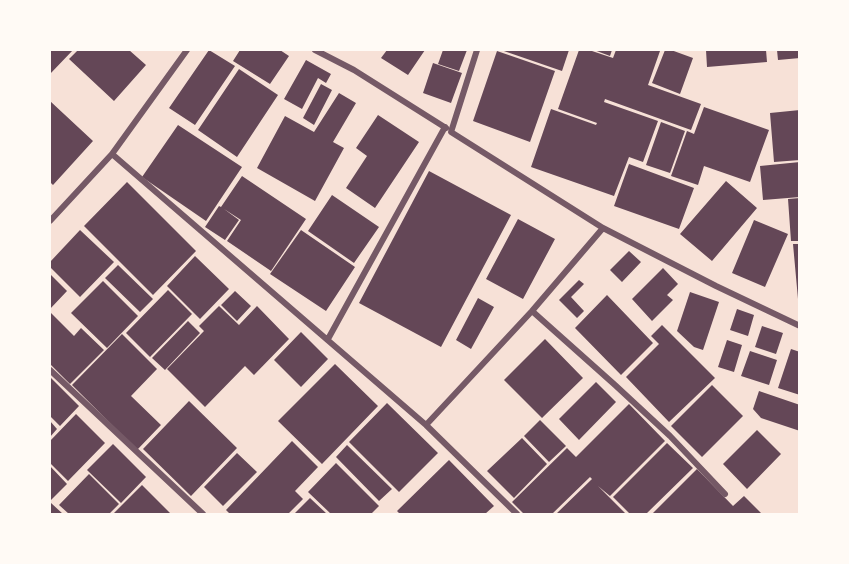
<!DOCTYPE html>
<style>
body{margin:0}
#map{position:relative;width:849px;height:564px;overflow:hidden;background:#f7e1d7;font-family:"Titillium Web",sans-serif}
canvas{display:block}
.frame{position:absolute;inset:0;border:51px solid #fffaf5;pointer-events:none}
</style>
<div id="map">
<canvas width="849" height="564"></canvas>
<div class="frame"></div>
</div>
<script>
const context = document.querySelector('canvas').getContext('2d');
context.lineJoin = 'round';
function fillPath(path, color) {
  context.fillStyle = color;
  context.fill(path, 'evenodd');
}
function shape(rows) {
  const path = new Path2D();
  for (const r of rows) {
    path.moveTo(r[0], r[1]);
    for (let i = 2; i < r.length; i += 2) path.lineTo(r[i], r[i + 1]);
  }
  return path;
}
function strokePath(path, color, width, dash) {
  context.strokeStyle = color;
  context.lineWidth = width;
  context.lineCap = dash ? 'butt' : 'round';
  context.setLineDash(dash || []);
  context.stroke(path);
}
const building = shape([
 [50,50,73,50,50,74],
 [78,50,129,50,146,65,114,101,69,59],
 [209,50,235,66,195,125,169,108],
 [240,50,280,50,289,56,270,84,233,61],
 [387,50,425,50,408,75,381,58],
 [443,50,467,50,459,71,438,64],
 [501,50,569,50,562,71],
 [579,50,589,50,613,58,616,50,655,50,660,51,648,85,701,104,691,130,605,99,604,102,658,121,643,162,629,157,614,196,531,167,551,109,596,125,597,123,558,109],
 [594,50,612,50,610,56],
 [665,50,671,50,693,58,680,94,652,83],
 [706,50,766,50,767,62,707,67],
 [777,50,800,50,800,58,778,60],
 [497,51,555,71,530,142,473,121],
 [306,60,331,74,326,83,318,78,302,109,284,99],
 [433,63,462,73,451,103,423,93],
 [239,69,278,95,237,157,198,130],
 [321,84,332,90,314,125,303,118],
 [339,93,356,103,333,142,344,148,315,201,257,168,285,116,314,132],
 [50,101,93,141,53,185,50,182],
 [704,107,769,130,750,182,704,166,698,185,671,176,687,131,694,134],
 [800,110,800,160,774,162,770,113],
 [378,115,419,142,375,208,346,188,367,156,356,148],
 [661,122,685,131,670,173,646,165],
 [178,125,242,167,206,221,142,177],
 [800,162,800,197,763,200,760,166],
 [629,164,694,188,679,229,614,206],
 [429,171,511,215,441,347,359,303],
 [242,176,306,219,271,271,227,241,241,220,224,209,239,220,225,240,205,227,219,206,221,207],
 [726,181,757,208,712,261,680,234],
 [127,182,196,251,153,295,84,226],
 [332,195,379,227,354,263,308,231],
 [800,198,800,241,791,241,788,199],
 [518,219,555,239,523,299,486,279],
 [754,220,788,234,765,287,732,273],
 [80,230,114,262,80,297,50,267,50,262],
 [301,230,355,267,326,311,270,274],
 [793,244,800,244,800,299,798,299],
 [629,251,641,262,622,282,610,270],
 [195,256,229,289,200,319,167,286],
 [118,265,153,299,140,312,105,278],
 [663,268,678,284,667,295,673,300,652,321,632,299],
 [50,274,67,291,50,309],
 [579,280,584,284,571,297,584,311,577,318,559,300],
 [103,281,138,316,107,348,71,313],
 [168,290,192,314,150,357,126,333],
 [235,291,251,306,237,321,221,305],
 [690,292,719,302,703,350,694,347,677,331],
 [607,295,653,343,621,375,575,328],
 [478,298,494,307,471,349,456,340],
 [219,306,239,325,257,306,289,339,254,375,245,366,205,407,167,369,204,331,199,326],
 [737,309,754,315,748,336,730,330],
 [51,313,74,336,81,328,104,350,70,384,50,364],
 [188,321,200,333,165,370,152,358],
 [662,325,715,378,669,422,626,377,659,344,651,336],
 [762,326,783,333,776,354,755,347],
 [301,332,328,359,301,387,274,360],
 [122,334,157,369,131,396,161,425,137,450,72,385],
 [545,339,583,378,542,418,504,380],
 [727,340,742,345,734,372,718,367],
 [791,349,800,352,800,395,778,388],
 [750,351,777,360,769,385,741,376],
 [335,364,378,406,322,464,278,421],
 [50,377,79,406,60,426,50,416],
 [596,382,616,402,579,440,559,419],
 [712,385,743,416,702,457,671,426],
 [759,391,800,405,800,431,761,418,753,409],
 [189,401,237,448,191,496,143,449],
 [387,403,438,453,399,492,349,442],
 [629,404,665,441,610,496,598,486,626,514,556,514,592,479,590,477,552,514,524,514,512,502,567,448,576,457],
 [76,414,105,443,68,481,50,463,50,441],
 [540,420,566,446,549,462,524,436],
 [50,421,57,429,50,437],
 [757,430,781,454,747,489,723,464],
 [522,438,547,464,514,498,487,471],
 [292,441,318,467,295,491,303,499,288,514,230,514,226,510],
 [667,443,693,468,646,514,630,514,613,497],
 [113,444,146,477,121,503,87,470],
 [347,445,392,489,379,501,336,457],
 [237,453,257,472,223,506,204,487],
 [449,460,494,506,485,514,400,514,397,511],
 [336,463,379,506,371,514,331,514,308,492],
 [50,466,67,484,50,501],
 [697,469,733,506,744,496,762,514,652,514],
 [89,474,119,504,109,514,69,514,59,505],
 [142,485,171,514,113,514],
 [310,498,327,514,294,514],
 [51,503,63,514,50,514,50,505]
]);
const minor = shape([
 [315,50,354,70,446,128],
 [477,50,451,132,603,228,716,286,800,326],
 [112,154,426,425,517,514],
 [50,221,112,154,187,50],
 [532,311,615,385,670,436,725,494],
 [328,339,445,127],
 [50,370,203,514],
 [426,425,532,311,603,228]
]);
fillPath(building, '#644757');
strokePath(minor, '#755966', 6);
</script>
